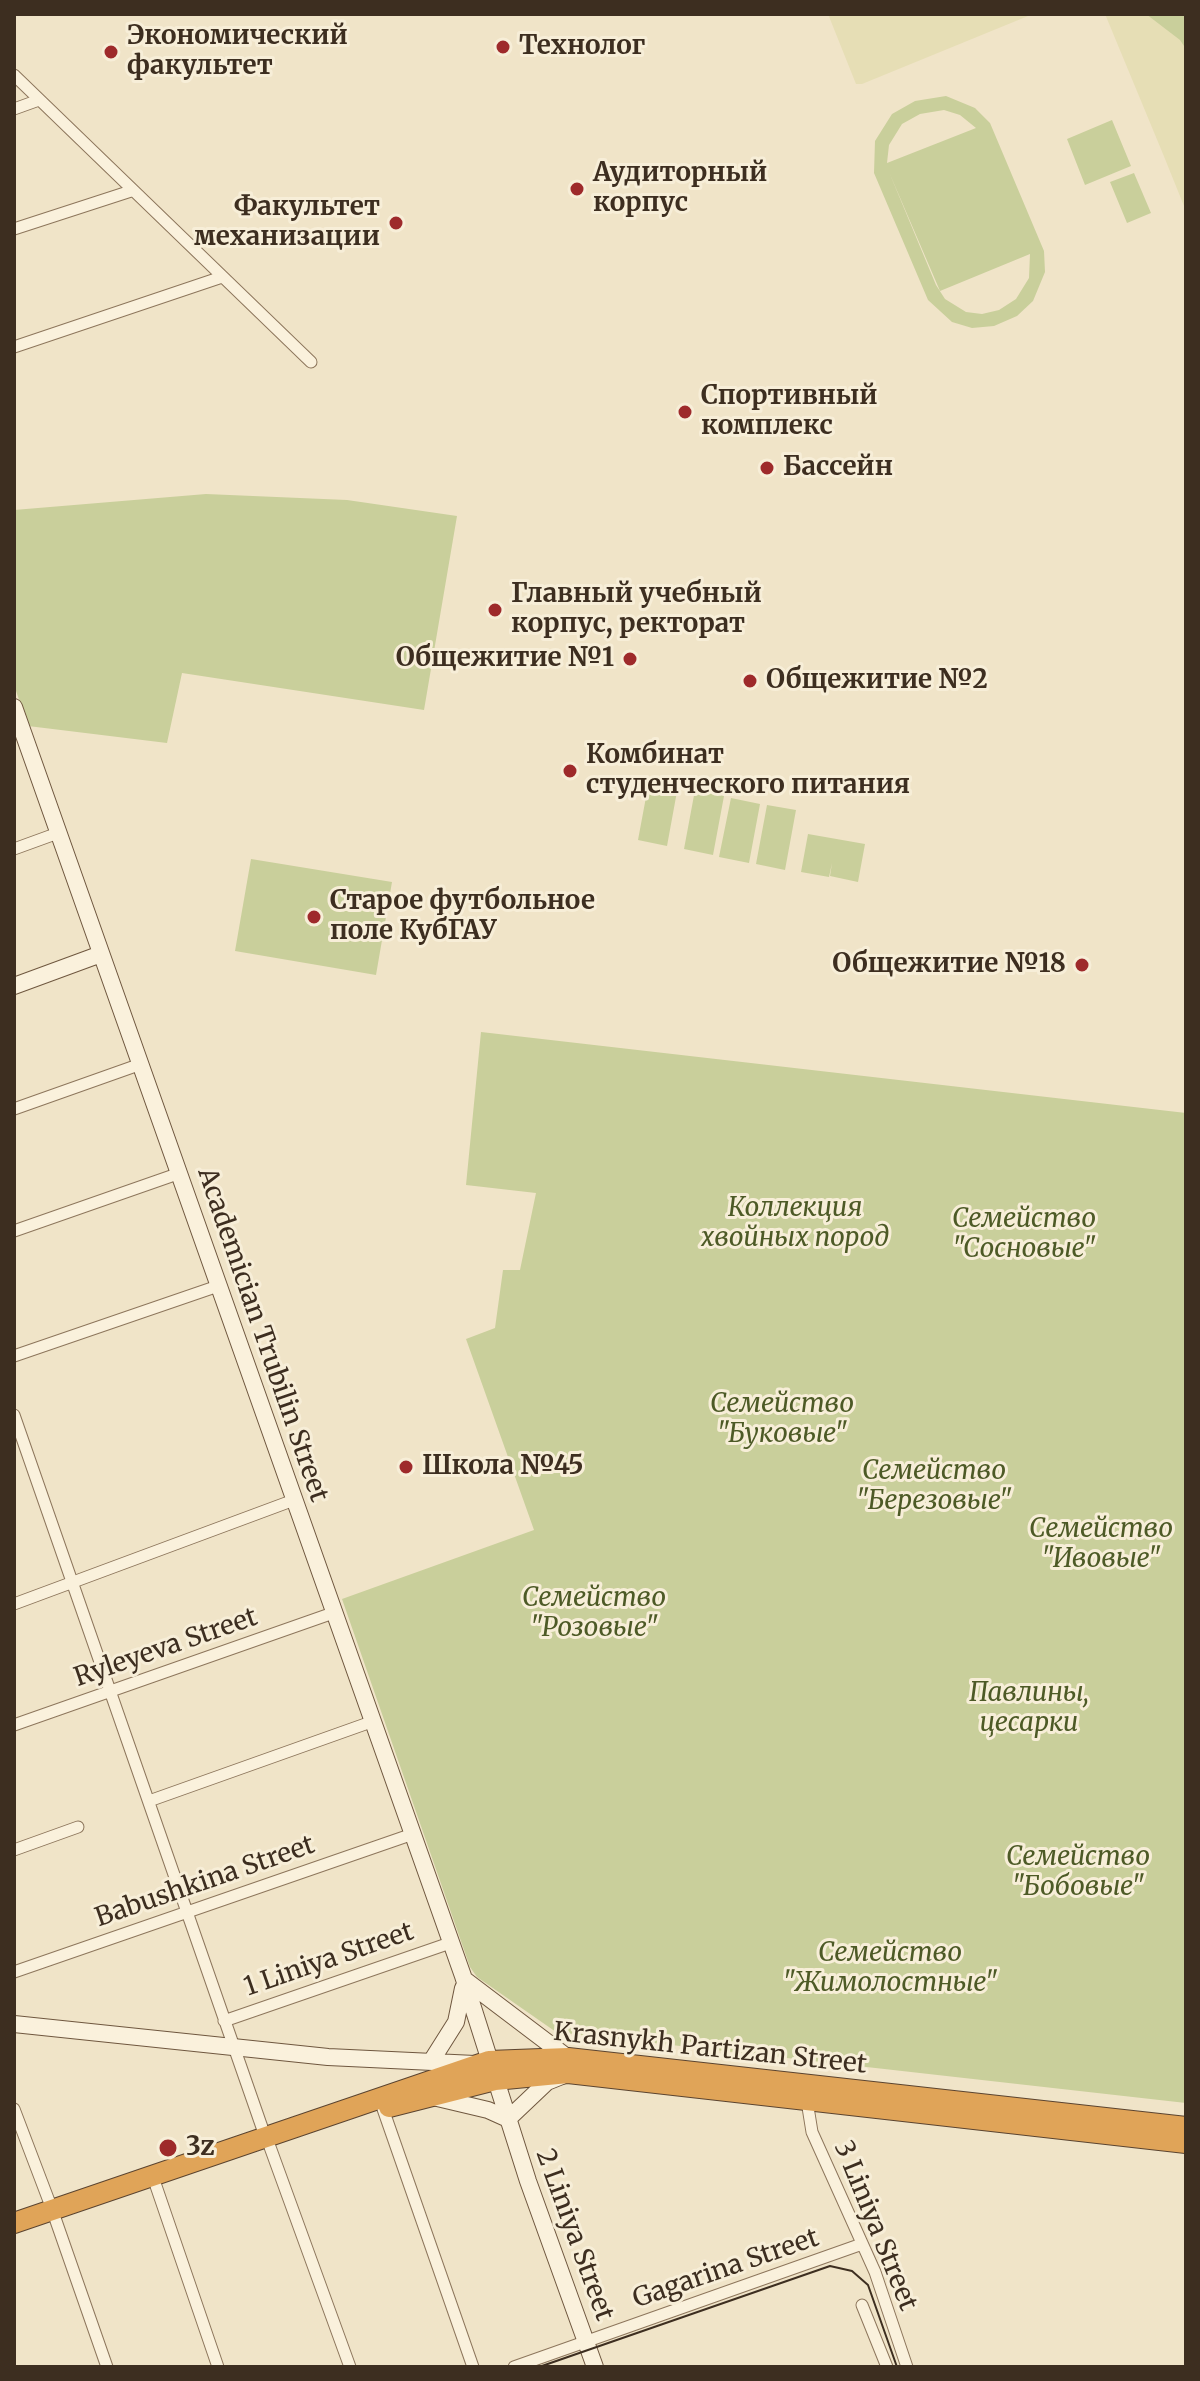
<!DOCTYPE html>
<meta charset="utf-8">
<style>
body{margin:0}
#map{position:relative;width:1200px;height:2381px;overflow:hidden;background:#f0e4c8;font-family:Merriweather,serif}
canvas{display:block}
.frame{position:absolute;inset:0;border:16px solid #3d2e20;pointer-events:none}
</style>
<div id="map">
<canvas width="1200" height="2381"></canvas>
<div class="frame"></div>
</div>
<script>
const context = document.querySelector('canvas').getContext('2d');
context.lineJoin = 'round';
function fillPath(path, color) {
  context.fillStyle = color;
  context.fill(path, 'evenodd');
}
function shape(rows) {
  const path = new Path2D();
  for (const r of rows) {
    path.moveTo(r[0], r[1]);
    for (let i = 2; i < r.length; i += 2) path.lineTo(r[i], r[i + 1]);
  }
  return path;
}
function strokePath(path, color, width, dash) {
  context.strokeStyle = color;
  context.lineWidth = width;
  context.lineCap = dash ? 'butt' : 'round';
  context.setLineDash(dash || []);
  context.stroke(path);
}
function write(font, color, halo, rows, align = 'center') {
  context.font = font + ' Merriweather,serif';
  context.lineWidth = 6;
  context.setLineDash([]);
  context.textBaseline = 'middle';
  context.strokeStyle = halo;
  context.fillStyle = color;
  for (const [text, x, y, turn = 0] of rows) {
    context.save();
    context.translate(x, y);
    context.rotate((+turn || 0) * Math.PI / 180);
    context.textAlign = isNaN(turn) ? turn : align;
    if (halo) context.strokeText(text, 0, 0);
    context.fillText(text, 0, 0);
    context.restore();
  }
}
const farmland = shape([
 [828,14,1033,14,862,84,856,84],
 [1105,14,1186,14,1186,211,1163,154]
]);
const green = shape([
 [1146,14,1186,14,1186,49,1180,40],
 [946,96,975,108,990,123,1044,251,1045,272,1033,301,1017,316,994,326,972,328,952,322,928,300,874,173,875,141,892,114,915,101],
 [944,110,960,115,976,128,887,163,889,145,902,124,920,114],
 [889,172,940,291,1030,254,1029,278,1016,299,999,310,982,314,966,312,945,299,936,285],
 [1112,120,1131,166,1085,185,1067,139],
 [1134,173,1151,213,1127,223,1110,182],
 [206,494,347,500,457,516,424,710,182,673,167,743,28,726,14,685,14,510],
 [649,781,678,786,667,846,638,840],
 [695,790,724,796,713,855,684,849],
 [731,798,760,804,749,863,719,857],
 [767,805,796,810,785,870,756,864],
 [808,834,865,844,858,882,830,876,832,863,829,877,801,872],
 [251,859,392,882,376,975,235,951],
 [481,1032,1186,1113,1186,2103,556,2032,477,1977,470,1967,342,1599,534,1530,466,1339,495,1328,503,1270,520,1270,536,1193,466,1185]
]);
const street = shape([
 [14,75,311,362],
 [14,109,39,100],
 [14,229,131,191],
 [14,347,222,277],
 [14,849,58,833],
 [14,1109,141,1064],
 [14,1231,180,1173],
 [14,1356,218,1286],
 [14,1415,265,2136],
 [14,1604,294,1500],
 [14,1725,333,1613],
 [149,1801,371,1722],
 [14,1850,78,1827],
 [14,1972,410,1835],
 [224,2021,450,1943],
 [807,2101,812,2132,875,2272,907,2367],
 [14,2109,52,2209],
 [383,2109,473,2367],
 [270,2147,350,2367],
 [155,2183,218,2367],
 [55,2218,107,2367],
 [862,2305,887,2367],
 [514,2367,862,2244]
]);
const secondary = shape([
 [14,707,463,1976,528,2181,595,2367],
 [14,986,101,954],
 [465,1980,568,2058],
 [14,2024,328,2057,475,2064],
 [432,2060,456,2022,463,1988],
 [433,2097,488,2110,508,2119],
 [508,2119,547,2082,562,2076]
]);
const highway = shape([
 [389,2107,495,2080,568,2073,1186,2143],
 [14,2223,489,2061,568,2058,1186,2127]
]);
const tram = shape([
 [539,2367,830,2266,852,2271,868,2285,897,2367]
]);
const markers = [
 [503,47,8,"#9e2a2b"],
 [111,52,8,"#9e2a2b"],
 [577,189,8,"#9e2a2b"],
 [396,223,8,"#9e2a2b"],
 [685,412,8,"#9e2a2b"],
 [767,468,8,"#9e2a2b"],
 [495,610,8,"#9e2a2b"],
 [630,659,8,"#9e2a2b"],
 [750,681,8,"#9e2a2b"],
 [570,771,8,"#9e2a2b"],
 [314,917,8,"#9e2a2b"],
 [1082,965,8,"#9e2a2b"],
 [406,1467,8,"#9e2a2b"],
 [168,2148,10,"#9e2a2b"]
];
const poiNames = [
 ["Экономический",127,37],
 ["факультет",127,67],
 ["Технолог",519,47],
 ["Аудиторный",593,174],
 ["корпус",593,204],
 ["Факультет",380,208,"right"],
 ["механизации",380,238,"right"],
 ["Спортивный",701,397],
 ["комплекс",701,427],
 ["Бассейн",783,468],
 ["Главный учебный",511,595],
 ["корпус, ректорат",511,625],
 ["Общежитие №1",614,659,"right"],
 ["Общежитие №2",766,681],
 ["Комбинат",586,756],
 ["студенческого питания",586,786],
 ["Старое футбольное",330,902],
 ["поле КубГАУ",330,932],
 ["Общежитие №18",1066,965,"right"],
 ["Школа №45",422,1467],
 ["3z",186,2148]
];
const parkNames = [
 ["Коллекция",795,1209],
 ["хвойных пород",795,1239],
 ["Семейство",1024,1220],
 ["\"Сосновые\"",1024,1250],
 ["Семейство",782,1405],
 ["\"Буковые\"",782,1435],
 ["Семейство",934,1472],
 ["\"Березовые\"",934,1502],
 ["Семейство",1101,1530],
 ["\"Ивовые\"",1101,1560],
 ["Семейство",594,1599],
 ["\"Розовые\"",594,1629],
 ["Павлины,",1029,1694],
 ["цесарки",1029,1724],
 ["Семейство",1078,1858],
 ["\"Бобовые\"",1078,1888],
 ["Семейство",890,1954],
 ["\"Жимолостные\"",890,1984]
];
const streetNames = [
 ["Academician Trubilin Street",262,1335,71],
 ["Ryleyeva Street",166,1648,-19],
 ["Babushkina Street",205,1882,-19],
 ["1 Liniya Street",329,1960,-19],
 ["Krasnykh Partizan Street",710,2049,6],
 ["3 Liniya Street",875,2226,68],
 ["2 Liniya Street",574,2235,70],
 ["Gagarina Street",726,2269,-19]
];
fillPath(farmland, '#e6deb5');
fillPath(green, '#c9cf9b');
strokePath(street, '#8d765c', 13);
strokePath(secondary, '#6f573f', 18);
strokePath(highway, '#5b4430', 22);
strokePath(street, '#faf1dc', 11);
strokePath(secondary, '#faf1dc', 16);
strokePath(highway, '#e0a458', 20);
strokePath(tram, '#3d2e20', 2);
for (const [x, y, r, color] of markers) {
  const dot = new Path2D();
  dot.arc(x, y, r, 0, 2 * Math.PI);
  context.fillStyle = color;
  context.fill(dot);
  strokePath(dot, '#f7eed8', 3);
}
write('bold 26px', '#3d2e20', '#f7eed8', poiNames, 'left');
write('italic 26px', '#4d5a26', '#f7eed8', parkNames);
write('26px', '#3d2e20', '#f7eed8', streetNames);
</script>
